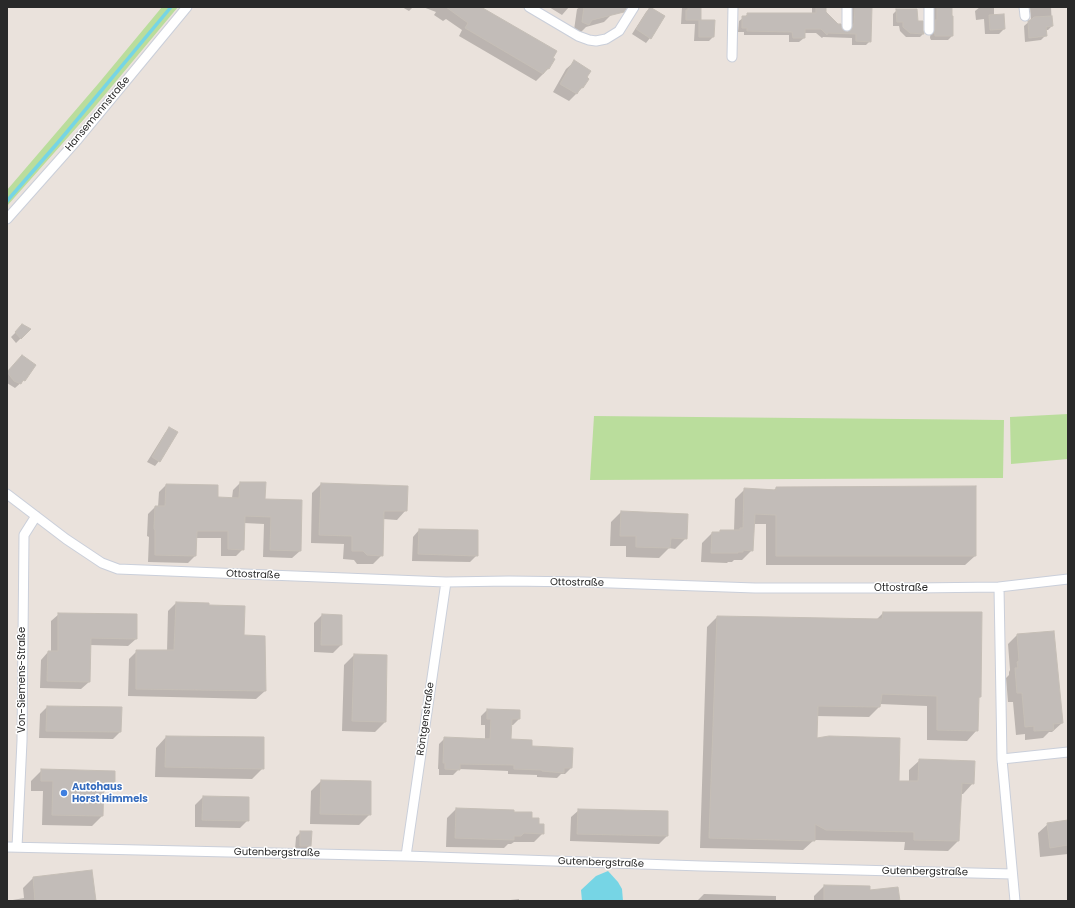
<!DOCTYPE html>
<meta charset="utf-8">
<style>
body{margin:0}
#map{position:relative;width:1075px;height:908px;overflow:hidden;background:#eae2dc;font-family:Poppins,sans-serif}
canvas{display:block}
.frame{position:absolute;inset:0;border:8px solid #292929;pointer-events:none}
</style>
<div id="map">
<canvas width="1075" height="908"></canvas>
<div class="frame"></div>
</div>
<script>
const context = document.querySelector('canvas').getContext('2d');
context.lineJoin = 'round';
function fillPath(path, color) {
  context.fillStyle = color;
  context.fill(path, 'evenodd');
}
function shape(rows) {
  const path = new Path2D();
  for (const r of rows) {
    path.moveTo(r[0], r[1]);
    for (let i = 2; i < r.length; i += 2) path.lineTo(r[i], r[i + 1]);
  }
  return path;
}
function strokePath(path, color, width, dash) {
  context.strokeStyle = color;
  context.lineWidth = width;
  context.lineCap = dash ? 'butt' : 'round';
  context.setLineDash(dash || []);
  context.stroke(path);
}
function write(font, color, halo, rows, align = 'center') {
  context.font = font + ' Poppins,sans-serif';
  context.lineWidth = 3;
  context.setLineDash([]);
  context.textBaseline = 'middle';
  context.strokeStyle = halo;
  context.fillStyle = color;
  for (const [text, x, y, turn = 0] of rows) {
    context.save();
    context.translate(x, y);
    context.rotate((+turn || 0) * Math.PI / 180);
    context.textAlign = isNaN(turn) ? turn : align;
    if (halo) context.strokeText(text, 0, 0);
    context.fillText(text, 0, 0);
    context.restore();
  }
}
const green = shape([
 [162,7,178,7,93,109,7,206,7,190,98,84],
 [1068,414,1068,459,1011,464,1010,417],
 [594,416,1004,420,1003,478,590,480]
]);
const water = shape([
 [608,871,618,882,622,889,623,901,582,901,581,890,596,876]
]);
const shadow = shape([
 [402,7,413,7,409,11],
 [423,7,480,7,552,58,549,68,536,81,459,36,462,30,446,19,443,21,434,15,436,12],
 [549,7,569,7,562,15],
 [580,7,616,7,612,14,604,22,586,27,581,32,574,30,577,9],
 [682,7,700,7,700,21,713,37,709,41,694,41,695,24,681,24],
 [812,7,825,7,825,13,841,30,848,33,851,7,871,7,870,41,866,45,852,45,852,38,823,37,822,38,816,33,804,33,804,38,799,42,789,42,789,35,744,35,744,32,738,32,739,21,748,14,812,14],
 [933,7,951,7,952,36,948,40,931,40,930,38],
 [980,7,994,7,994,15,1004,29,999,34,985,34,984,19,976,20,975,11],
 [1030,7,1051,7,1052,26,1048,30,1045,30,1045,36,1041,40,1025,42,1024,26,1031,20],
 [650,8,650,38,646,43,632,34,646,12],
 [897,10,917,22,923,34,920,37,906,37,900,31,899,26,893,26,893,14],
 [574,62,586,78,588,79,582,88,569,101,553,92,566,69],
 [23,325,30,329,16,343,11,337],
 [17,361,24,380,15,388,7,383,7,373],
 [169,428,159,461,155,466,147,462,165,433],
 [240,483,264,500,300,551,292,558,263,557,264,524,244,523,243,549,236,556,221,556,221,538,196,538,196,555,188,563,148,562,149,537,147,536,148,514,155,507,158,507,159,492,166,485,217,498,232,498,233,490],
 [321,484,406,510,397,520,383,519,382,555,373,564,357,564,354,560,343,559,344,544,311,543,312,493],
 [776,488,975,556,965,565,766,565,766,524,753,524,752,550,742,560,734,560,732,562,728,562,727,563,701,562,702,543,712,533,718,533,721,531,734,531,735,499,745,489,774,490],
 [621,512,686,538,675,549,669,548,659,558,626,557,626,546,610,546,611,522],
 [419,530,477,555,470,562,412,561,413,537],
 [176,603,208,606,243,636,264,636,265,691,256,699,128,696,129,659,137,651,167,651,168,611],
 [883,613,980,697,978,699,977,730,967,741,927,740,927,706,880,704,879,707,869,717,816,716,816,739,898,782,909,782,909,770,920,760,973,783,963,794,960,794,958,841,948,851,904,850,905,842,815,840,814,839,814,840,803,850,700,848,707,627,717,617,876,620],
 [59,614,136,639,128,646,90,645,89,682,81,689,40,688,41,660,48,652,51,652,51,621],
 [322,615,341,645,333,653,314,652,314,623],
 [1017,635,1062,723,1052,732,1049,732,1043,738,1025,740,1025,734,1016,735,1013,702,1008,702,1006,678,1009,675,1009,672,1010,670,1008,644],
 [354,655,385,722,375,732,342,731,344,665],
 [47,707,120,732,113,739,39,738,40,714],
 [487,710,519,719,513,725,510,725,510,740,531,747,572,749,571,768,565,774,561,774,557,778,537,777,537,775,508,774,508,771,459,769,453,775,439,775,439,769,438,769,439,744,445,738,485,739,485,725,481,725,481,716],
 [166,737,263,768,252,779,155,777,156,748],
 [42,770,114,782,104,792,102,816,92,826,42,825,43,791,31,791,31,781],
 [321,781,370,782,370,814,359,825,310,824,311,791],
 [203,797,248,820,240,828,195,827,195,805],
 [456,809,531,819,538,825,543,833,534,842,514,842,511,844,508,844,504,848,446,847,447,818],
 [579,810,667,812,667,836,659,844,570,841,571,817],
 [1068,821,1068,854,1040,857,1038,833,1048,824],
 [301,832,310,845,305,850,295,850,296,837],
 [33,878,95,901,7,901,24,898,23,888],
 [824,886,869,901,814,901,814,896],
 [704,894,776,896,776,901,697,901],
 [519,899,519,901,502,901]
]);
const stream = shape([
 [7,201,61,139,171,7]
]);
const building = shape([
 [446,7,481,7,557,51,553,58,555,59,549,69,547,68,543,74,465,28,468,23,446,7],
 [584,7,627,7,624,12,592,20,589,25,582,22,584,7],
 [650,7,665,16,651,39,636,29,650,7],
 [688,7,701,7,701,20,715,20,714,37,699,37,699,20,686,20,686,10,688,10,688,7],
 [816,7,826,7,826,12,838,24,841,24,842,29,847,32,850,31,852,29,853,24,854,24,855,7,872,7,871,42,856,41,856,34,828,33,827,35,821,29,805,29,805,38,793,38,792,32,747,31,747,28,742,28,742,16,747,16,747,13,816,13,816,7],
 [937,7,952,7,952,16,953,16,953,36,935,36,935,34,934,34,935,30,935,20,937,20,937,7],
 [896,9,917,9,918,21,923,21,923,30,924,34,910,33,903,27,903,22,897,22,896,9],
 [1004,14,1005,29,990,30,989,15,1004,14],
 [1052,16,1053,26,1046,27,1047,36,1029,38,1028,21,1032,19,1034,17,1052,16],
 [574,60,591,71,587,77,589,79,583,88,581,87,577,94,560,84,574,60],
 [22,324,31,329,21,339,15,332,22,324],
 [22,355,36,365,25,381,23,380,21,384,14,381,7,372,22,355],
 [169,427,178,432,160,462,152,457,169,427],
 [240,482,266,482,265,499,302,500,301,551,270,550,271,517,245,516,244,550,228,549,228,531,197,531,196,556,155,555,155,530,154,529,155,506,165,506,166,484,218,485,218,497,239,498,240,482],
 [321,483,408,486,407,511,384,511,383,556,367,555,363,551,352,551,352,536,319,535,321,483],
 [976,486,976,556,776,556,776,515,755,514,753,551,743,550,743,552,738,552,738,553,711,553,712,532,720,532,720,530,740,530,740,528,743,528,744,488,776,490,776,487,976,486],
 [621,511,688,514,687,539,671,538,670,548,636,547,636,536,620,536,621,511],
 [419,529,478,530,478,556,418,554,419,529],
 [176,602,209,603,209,605,245,606,244,635,265,636,266,691,136,689,136,650,174,650,176,602],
 [883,612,982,612,981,697,979,697,978,731,937,730,937,696,882,694,880,707,818,706,817,738,829,736,900,738,899,781,918,781,919,759,975,761,974,784,962,783,959,841,914,840,914,832,826,830,815,824,815,841,709,838,717,616,882,619,883,612],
 [58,613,137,614,137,639,91,638,90,682,47,681,48,651,58,651,58,613],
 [322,614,342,615,342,645,321,645,322,614],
 [1054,631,1063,723,1053,724,1054,730,1034,731,1034,726,1025,727,1022,693,1017,693,1015,668,1018,668,1017,662,1019,661,1017,634,1054,631],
 [354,654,387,655,386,722,352,721,354,654],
 [47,706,122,707,121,732,46,731,47,706],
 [487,709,520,710,520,719,512,719,511,739,532,740,532,746,573,748,572,768,564,768,564,773,542,771,542,770,514,769,514,765,460,764,460,770,445,769,445,763,443,763,444,737,490,739,491,719,487,719,487,709],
 [166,736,264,737,264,769,165,767,166,736],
 [41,769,115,771,115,782,104,782,103,816,52,815,53,781,41,781,41,769],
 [321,780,371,781,371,815,320,814,321,780],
 [203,796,249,797,249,821,202,820,203,796],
 [456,808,514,810,514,812,532,812,532,818,539,818,539,824,544,824,544,834,524,833,521,836,514,836,514,840,455,838,456,808],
 [578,809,668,811,668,836,577,834,578,809],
 [1068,820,1068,845,1050,848,1047,823,1068,820],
 [300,831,312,831,311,846,300,846,300,831],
 [92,870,96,901,35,901,33,877,92,870],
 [824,885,870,886,870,890,898,887,900,901,824,901,824,885]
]);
const minor = shape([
 [529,7,578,36,589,40,596,41,606,39,619,31,634,7],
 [847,7,847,26],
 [929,7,929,30],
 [1024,7,1025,16],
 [732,57,733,7],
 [7,219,78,139,187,7],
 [7,494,66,539,102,563,118,569,446,582,509,581,583,582,755,588,914,588,999,587,1002,759,1015,901],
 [999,587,1068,579],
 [1002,759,1068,752],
 [7,847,406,856,701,866,1012,874],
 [17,847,22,741,24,535,36,516],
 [406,856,446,582]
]);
const markers = [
 [64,793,4,"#3f7fe0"]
];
const streetNames = [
 ["Hansemannstraße",98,114,-50],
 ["Ottostraße",253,575,2],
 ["Ottostraße",577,583,1],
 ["Ottostraße",901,588],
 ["Von-Siemens-Straße",22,680,-90],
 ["Röntgenstraße",426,719,-82],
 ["Gutenbergstraße",277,853,1],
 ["Gutenbergstraße",601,863,2],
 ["Gutenbergstraße",925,872,1]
];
const shopNames = [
 ["Autohaus",72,787],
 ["Horst Himmels",72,799]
];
fillPath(green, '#badd9c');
fillPath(water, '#76d5e5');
fillPath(shadow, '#0003');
strokePath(stream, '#76d5e5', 3.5);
fillPath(building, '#c2bcb8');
strokePath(building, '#c5beb6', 1);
strokePath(minor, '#cacfda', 11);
strokePath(minor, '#fff', 9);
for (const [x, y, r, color] of markers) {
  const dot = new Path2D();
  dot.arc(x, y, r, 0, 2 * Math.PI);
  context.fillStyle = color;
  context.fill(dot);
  strokePath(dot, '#fff', 1.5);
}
write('10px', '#292929', '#fff', streetNames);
write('bold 10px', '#366cbe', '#fff', shopNames, 'left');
</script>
